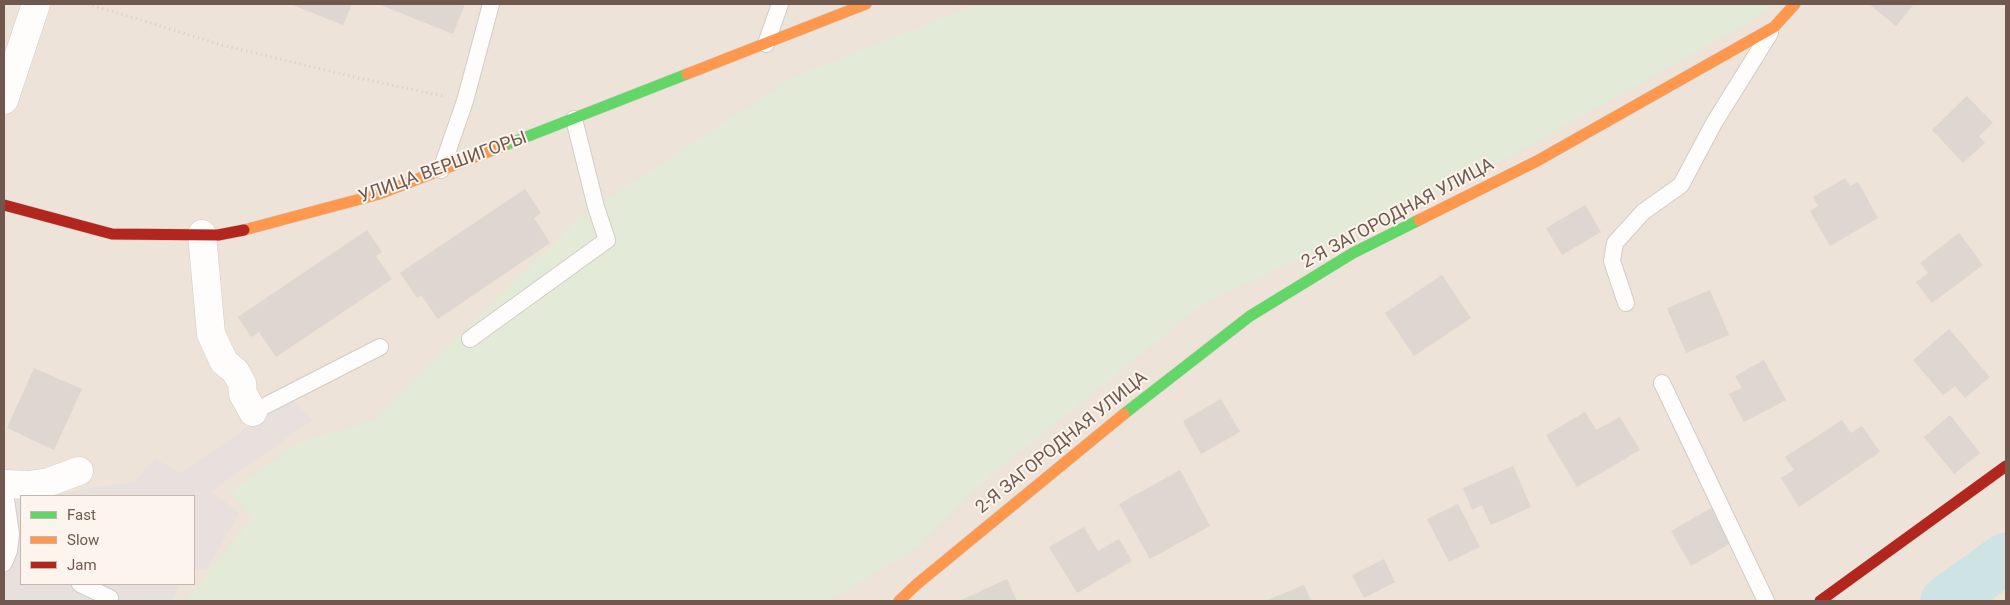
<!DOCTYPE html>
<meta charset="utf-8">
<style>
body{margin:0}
#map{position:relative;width:2010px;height:605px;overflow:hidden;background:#f5f0eb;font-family:Roboto,sans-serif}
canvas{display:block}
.frame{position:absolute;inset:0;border:5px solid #70584f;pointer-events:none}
.legend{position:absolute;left:20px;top:495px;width:175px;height:90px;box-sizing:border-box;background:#fdf5ed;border:1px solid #c5b6ae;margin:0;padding:6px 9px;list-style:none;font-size:15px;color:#70584f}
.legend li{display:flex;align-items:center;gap:10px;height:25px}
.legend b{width:25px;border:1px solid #c5b6ae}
</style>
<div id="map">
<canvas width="2010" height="605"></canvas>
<div class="frame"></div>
<ul class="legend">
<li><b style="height:6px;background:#63d668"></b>Fast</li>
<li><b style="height:6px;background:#ff974d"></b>Slow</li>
<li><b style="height:6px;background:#b3261e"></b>Jam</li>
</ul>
</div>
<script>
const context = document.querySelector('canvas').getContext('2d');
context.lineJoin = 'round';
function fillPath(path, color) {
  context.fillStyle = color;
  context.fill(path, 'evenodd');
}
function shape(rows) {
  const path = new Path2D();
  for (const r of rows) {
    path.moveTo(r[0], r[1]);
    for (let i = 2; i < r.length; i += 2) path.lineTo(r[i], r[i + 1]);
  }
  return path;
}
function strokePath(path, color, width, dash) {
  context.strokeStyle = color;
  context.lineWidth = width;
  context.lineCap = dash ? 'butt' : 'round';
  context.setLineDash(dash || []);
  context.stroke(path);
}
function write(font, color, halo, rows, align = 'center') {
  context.font = font + ' Roboto,sans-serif';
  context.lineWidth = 4;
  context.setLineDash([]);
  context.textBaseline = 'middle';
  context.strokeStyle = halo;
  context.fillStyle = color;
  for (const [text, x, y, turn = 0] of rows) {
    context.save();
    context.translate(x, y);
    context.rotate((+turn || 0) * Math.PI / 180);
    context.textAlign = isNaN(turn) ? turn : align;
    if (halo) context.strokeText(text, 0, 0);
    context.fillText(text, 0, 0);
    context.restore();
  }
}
const residential = shape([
 [4,4,2006,4,2006,601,4,601],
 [21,496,194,496,194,584,21,584]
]);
const industrial = shape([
 [290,398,312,420,210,492,239,512,207,570,194,569,194,496,38,496,134,482,155,459,181,473],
 [21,499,21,584,181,584,171,601,4,601,4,516,15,500]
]);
const green = shape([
 [978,4,1774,4,1758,17,1492,167,1204,304,988,478,916,549,828,601,185,601,252,518,231,492,299,442,373,421,581,216,795,76]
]);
const river = shape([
 [1946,601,2006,558]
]);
const building = shape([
 [290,4,352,4,343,25],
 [378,4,465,4,453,34],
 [1869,4,1914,4,1896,26],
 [1967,96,1993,123,1979,136,1985,143,1963,163,1932,130],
 [1845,178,1850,186,1858,182,1878,218,1830,246,1810,211,1818,206,1813,197],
 [525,189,541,213,534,218,550,243,438,319,421,295,417,298,400,273],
 [1585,205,1601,232,1562,255,1546,228],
 [367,230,382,252,376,256,392,279,276,357,259,332,251,337,238,317],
 [1959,233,1983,265,1932,303,1916,282,1928,273,1920,263],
 [1442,275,1471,318,1414,356,1385,313],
 [1710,290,1729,335,1686,353,1667,308],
 [1949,329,1990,377,1965,398,1955,386,1943,395,1913,360],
 [1764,360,1786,400,1744,422,1729,394,1742,388,1735,376],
 [34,368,82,389,54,450,7,428],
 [1221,399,1240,432,1201,454,1183,421],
 [1585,412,1596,430,1620,417,1640,450,1577,487,1546,435],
 [1950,415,1980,453,1954,474,1924,437],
 [1842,420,1851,433,1862,426,1880,452,1799,507,1781,478,1794,470,1785,457],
 [1513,466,1531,507,1491,525,1482,505,1472,510,1463,488],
 [1180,470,1210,526,1150,559,1119,504],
 [1458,504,1480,547,1449,562,1427,519],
 [1711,508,1731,543,1691,566,1671,531],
 [1084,527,1098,551,1119,539,1132,561,1077,593,1049,547],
 [1384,559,1395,582,1364,598,1352,575],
 [1007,579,1017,601,959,601],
 [1304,585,1311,601,1265,601]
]);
const path = shape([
 [88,4,222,45,358,78,443,96]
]);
const lane = shape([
 [766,44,780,4],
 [441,170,465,101,491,4],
 [1626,303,1612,261,1615,243,1643,212,1681,185,1714,123,1770,33],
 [470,339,607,240,596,207,574,119],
 [1662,383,1766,601],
 [253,412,380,347],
 [4,486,11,534,9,551,4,563],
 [80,584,110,598,108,601]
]);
const street = shape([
 [4,100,36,4],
 [202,234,211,334,224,362,235,371,242,383,243,394,253,412],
 [4,484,29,485,49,482,79,471]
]);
const fast = shape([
 [503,146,687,74],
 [1124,414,1250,316,1353,253,1419,220]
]);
const slow = shape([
 [687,74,866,4],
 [1419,220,1537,161,1774,27,1795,4],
 [244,230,379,194,503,146],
 [899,601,917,584,1124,414]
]);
const jam = shape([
 [4,205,112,234,218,235,244,230],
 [1820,601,2006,466]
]);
const streetNames = [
 ["УЛИЦА ВЕРШИГОРЫ",443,168,-20],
 ["2-Я ЗАГОРОДНАЯ УЛИЦА",1398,214,-28],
 ["2-Я ЗАГОРОДНАЯ УЛИЦА",1062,443,-39]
];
fillPath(residential, '#ede3d9');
fillPath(industrial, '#e7e0dc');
fillPath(green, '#e3ead7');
strokePath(river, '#cee3e3', 51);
fillPath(building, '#ded6d1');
strokePath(lane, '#d2ccc6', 18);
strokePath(street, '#d2ccc6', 29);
strokePath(fast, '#d4cdc8', 12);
strokePath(slow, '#d4cdc8', 12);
strokePath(jam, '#d4cdc8', 12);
strokePath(path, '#d5d0cb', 3, [1, 4]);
strokePath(lane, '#fefdfc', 16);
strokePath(street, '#fefdfc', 28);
strokePath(fast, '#63d668', 11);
strokePath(slow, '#ff974d', 11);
strokePath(jam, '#b3261e', 11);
write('18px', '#70584f', '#fdf5ed', streetNames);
</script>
